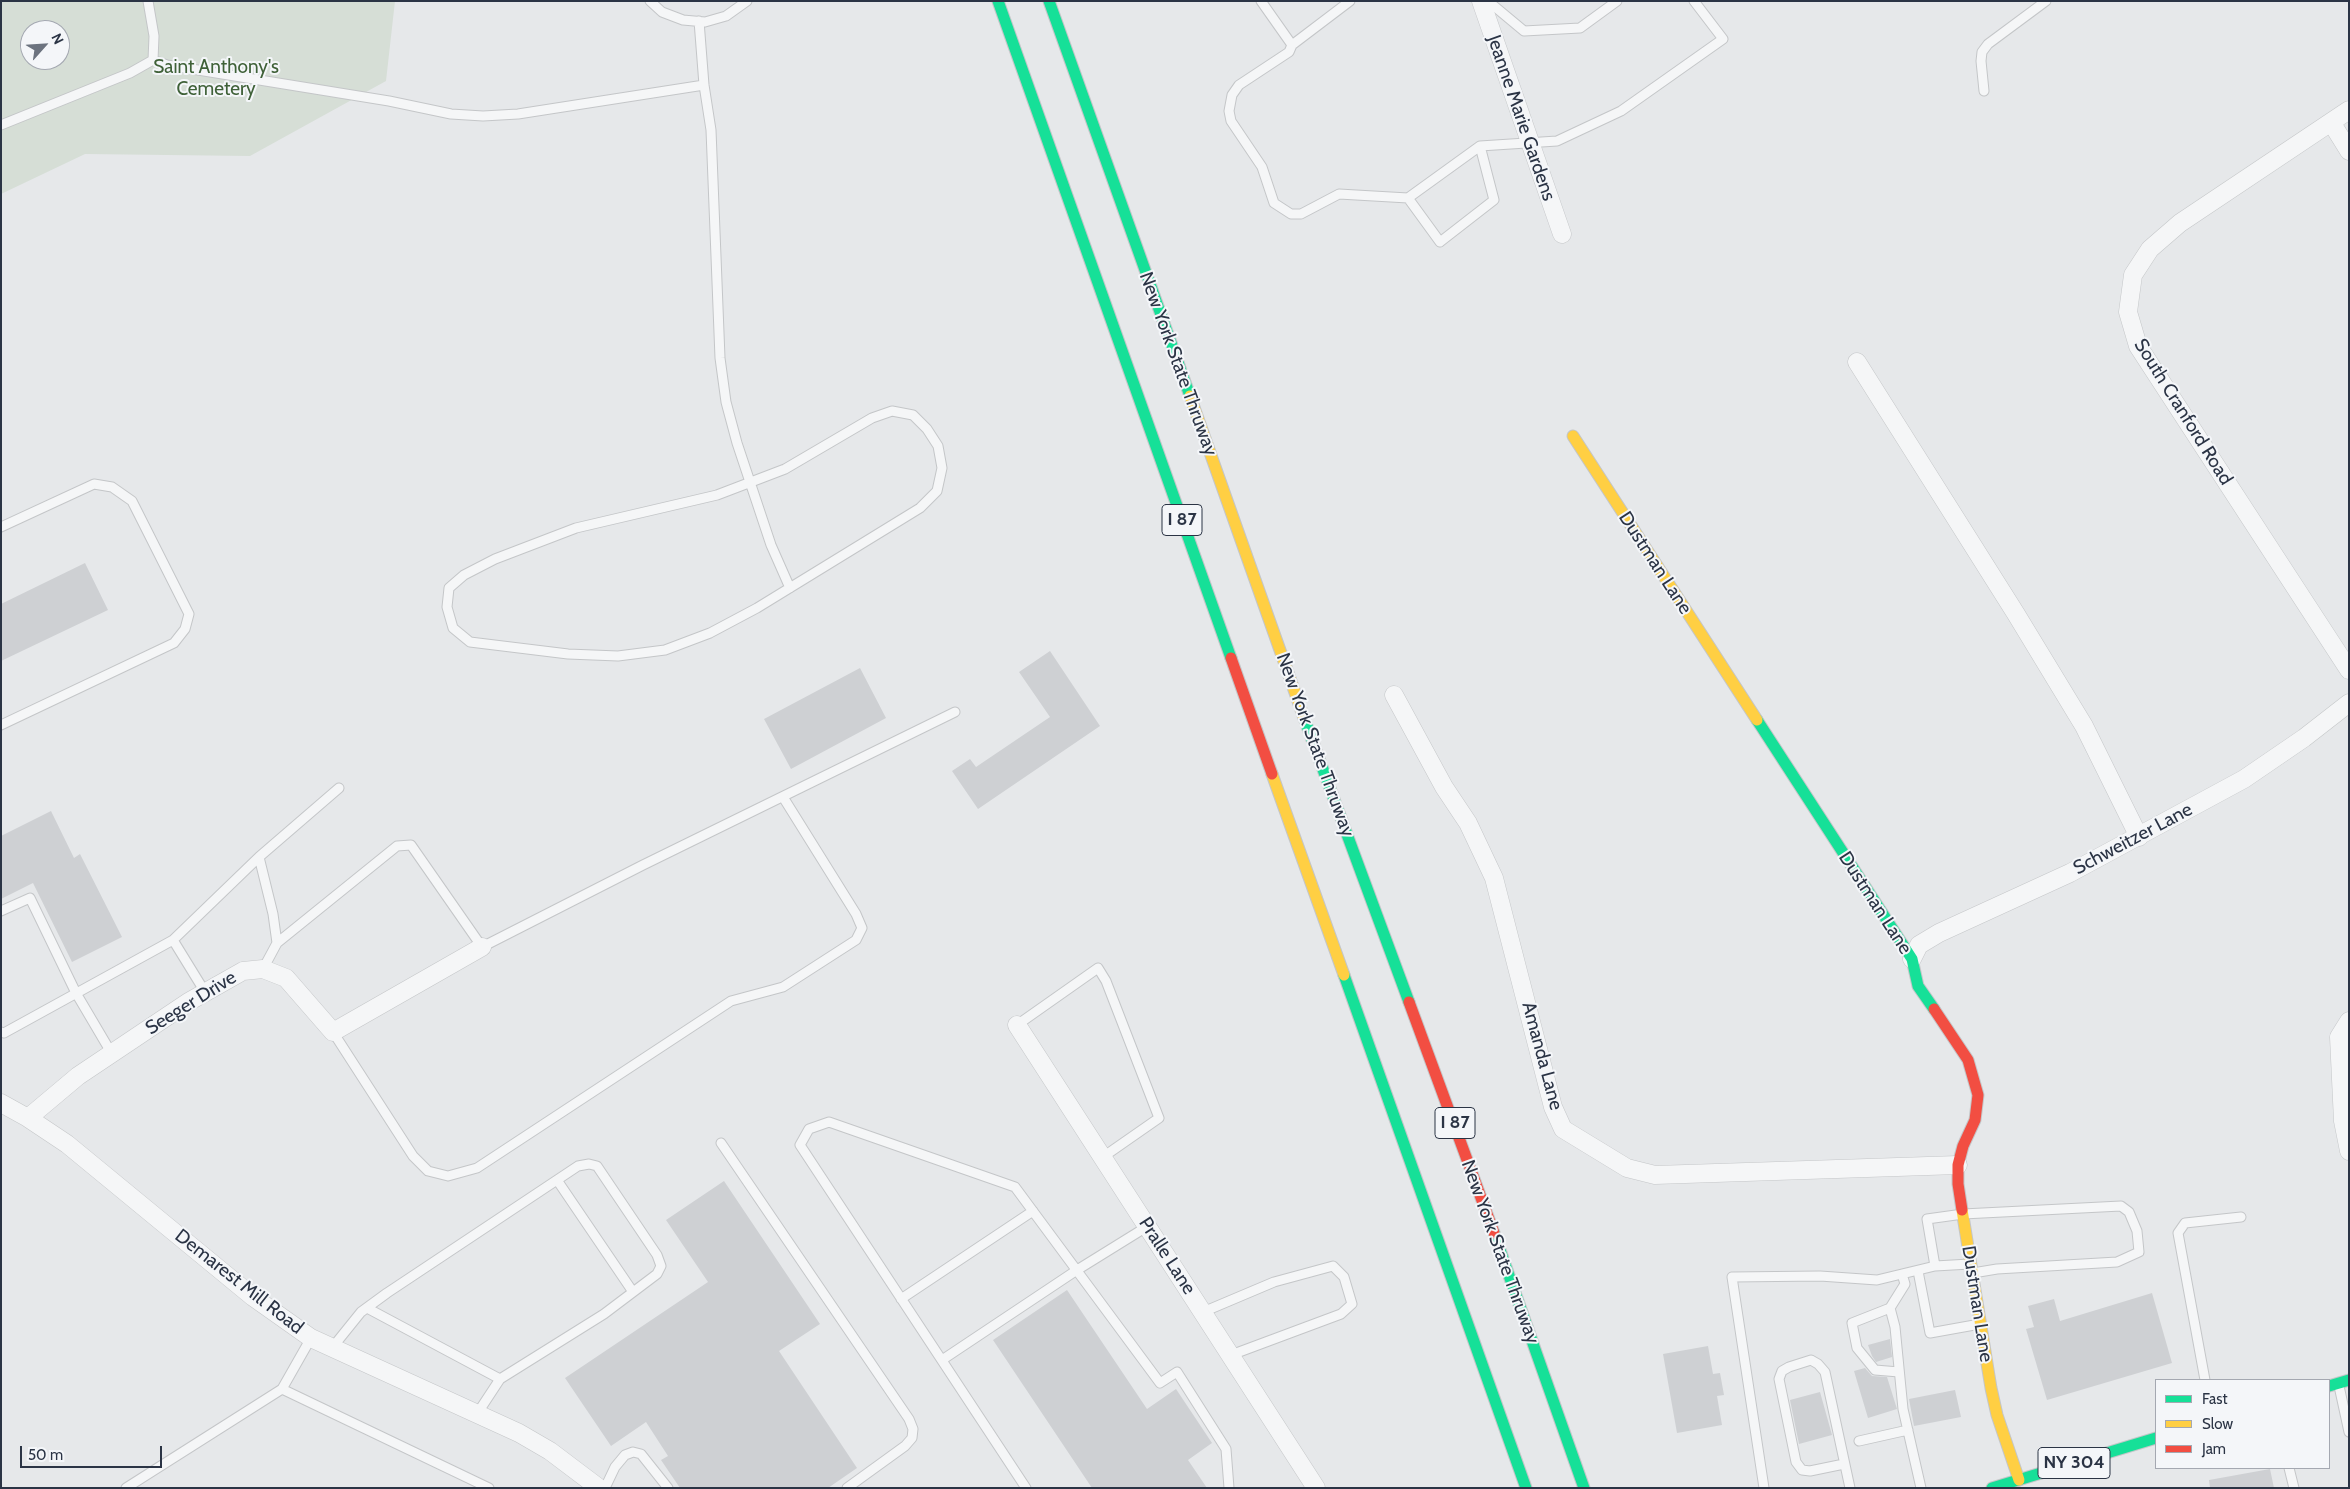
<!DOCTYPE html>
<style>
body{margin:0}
#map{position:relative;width:2350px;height:1489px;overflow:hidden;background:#e6e8ea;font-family:Cabin,sans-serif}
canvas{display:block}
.frame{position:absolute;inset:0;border:2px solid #2b3445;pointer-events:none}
.legend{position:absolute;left:2155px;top:1379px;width:175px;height:90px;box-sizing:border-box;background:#f4f6f9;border:1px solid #a4a8b1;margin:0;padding:6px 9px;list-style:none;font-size:15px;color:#2b3445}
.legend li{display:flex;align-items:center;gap:10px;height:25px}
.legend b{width:25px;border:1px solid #a4a8b1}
.north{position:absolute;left:20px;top:20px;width:50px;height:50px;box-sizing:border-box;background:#f4f6f9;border:1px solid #a4a8b1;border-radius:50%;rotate:64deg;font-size:14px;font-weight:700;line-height:20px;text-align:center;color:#2b3445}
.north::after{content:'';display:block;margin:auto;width:18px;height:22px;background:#6c737f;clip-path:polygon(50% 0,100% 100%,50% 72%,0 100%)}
.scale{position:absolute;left:20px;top:1446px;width:142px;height:22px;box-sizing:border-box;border:2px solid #2b3445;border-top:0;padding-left:6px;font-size:15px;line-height:18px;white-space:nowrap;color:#2b3445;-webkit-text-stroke:4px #f4f6f9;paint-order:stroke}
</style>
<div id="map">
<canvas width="2350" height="1489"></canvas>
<div class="frame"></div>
<ul class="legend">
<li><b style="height:6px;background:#16e098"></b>Fast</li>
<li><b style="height:6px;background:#ffcf43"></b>Slow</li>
<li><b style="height:6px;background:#f24e42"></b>Jam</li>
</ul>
<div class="north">N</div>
<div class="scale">50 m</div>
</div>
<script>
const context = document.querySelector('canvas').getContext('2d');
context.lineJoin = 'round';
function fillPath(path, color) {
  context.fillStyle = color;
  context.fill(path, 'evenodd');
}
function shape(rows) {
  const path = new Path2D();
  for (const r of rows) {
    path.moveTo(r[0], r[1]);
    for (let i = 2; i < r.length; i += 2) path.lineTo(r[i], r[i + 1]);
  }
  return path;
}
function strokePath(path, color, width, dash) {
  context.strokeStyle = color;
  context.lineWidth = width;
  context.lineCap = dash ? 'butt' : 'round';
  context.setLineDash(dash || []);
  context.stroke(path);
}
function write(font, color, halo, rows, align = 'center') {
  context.font = font + ' Cabin,sans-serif';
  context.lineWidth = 4;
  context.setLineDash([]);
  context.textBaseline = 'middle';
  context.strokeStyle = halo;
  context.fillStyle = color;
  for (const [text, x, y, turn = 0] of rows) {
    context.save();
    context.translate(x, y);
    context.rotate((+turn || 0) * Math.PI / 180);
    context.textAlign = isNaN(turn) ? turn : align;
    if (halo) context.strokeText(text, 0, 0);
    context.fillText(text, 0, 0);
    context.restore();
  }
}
const green = shape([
 [1,1,395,1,386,81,250,156,85,154,1,194],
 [30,30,60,30,60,60,30,60]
]);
const building = shape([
 [85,563,108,610,1,661,1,604],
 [1050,651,1100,726,978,809,952,771,970,759,976,767,1050,717,1019,672],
 [860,668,886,718,791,769,764,719],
 [51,811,74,858,80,854,122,937,72,962,33,883,1,899,1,836],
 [724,1181,820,1324,779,1351,857,1468,828,1488,680,1488,661,1460,668,1456,646,1422,611,1446,565,1378,708,1282,666,1220],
 [1067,1290,1147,1409,1176,1389,1212,1443,1188,1460,1207,1488,1092,1488,993,1340],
 [2152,1293,2172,1363,2047,1400,2026,1329,2034,1327,2028,1306,2054,1299,2060,1321],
 [1890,1339,1892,1357,1876,1362,1872,1356,1868,1345],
 [1708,1346,1713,1374,1720,1373,1724,1395,1717,1396,1722,1425,1677,1433,1663,1354],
 [1865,1368,1872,1376,1887,1377,1897,1409,1868,1418,1854,1371],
 [1955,1390,1961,1417,1914,1426,1909,1399],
 [1820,1392,1832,1435,1799,1444,1790,1400],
 [2270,1469,2274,1488,2210,1488,2209,1480]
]);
const lane = shape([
 [650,1,662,12,683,20,705,22,726,16,747,1],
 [1261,1,1292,45,1350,1],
 [1488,1,1524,31,1580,28,1617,1],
 [699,21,704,85,711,130,720,358,726,402,737,443,771,545,790,588],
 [1292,45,1289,52,1239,85,1232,95,1229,111,1231,121,1262,167,1274,203,1291,214,1301,214,1339,194,1408,198,1480,146,1557,141,1621,111,1723,39,1694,1],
 [153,60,167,65,389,101,451,114,483,116,518,114,704,85],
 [1984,91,1981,61,1982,52,1988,44,2046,1],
 [1,125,130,73,153,60,154,36,148,1],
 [1408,198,1440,242,1494,200,1480,146],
 [892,411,913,415,927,429,938,446,942,468,937,491,920,508,757,608,710,633,665,650,618,656,568,654,470,642,453,628,447,607,449,588,464,575,495,559,576,528,717,495,785,469,872,418,892,411],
 [1,527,94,484,112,487,132,501,189,614,185,629,174,643,1,725],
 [259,857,273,914,277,943,263,969],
 [1,911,30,898,76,993,112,1054],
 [173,940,205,992],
 [277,943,397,846,411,845,482,947,643,865,955,712],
 [1017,1025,1098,968,1106,981,1159,1118,1103,1157],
 [1,1032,4,1033,173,940,259,857,339,788],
 [333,1032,413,1156,428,1171,448,1176,477,1168,731,1001,783,987,856,940,862,928,856,914,783,797],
 [721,1143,909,1419,913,1429,912,1438,905,1446,847,1488],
 [557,1180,633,1292],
 [1970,1264,1935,1266,1927,1219,1963,1214,2121,1206,2129,1212,2137,1231,2139,1252,2117,1262,1997,1269,1973,1273],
 [1918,1271,1930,1333,1980,1324],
 [1902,1274,1905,1284,1890,1308,1895,1327,1903,1409,1921,1488],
 [901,1299,1033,1211],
 [367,1308,500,1379],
 [1890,1308,1852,1323,1857,1348,1875,1370,1899,1372],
 [1203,1312,1274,1282,1333,1266,1344,1277,1352,1304,1341,1314,1231,1355],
 [311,1338,282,1389,489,1488],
 [332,1348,361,1312,387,1293,578,1166,589,1164,597,1166,657,1255,661,1266,657,1274,604,1314,500,1379,477,1414],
 [942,1360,1077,1270,1148,1226],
 [2205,1380,2178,1233,2185,1223,2241,1217],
 [2339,1386,2349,1432],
 [1859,1441,1908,1430],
 [1844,1464,1810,1471,1802,1470,1796,1462,1779,1379,1782,1371,1789,1367,1811,1360,1818,1364,1825,1372,1850,1488],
 [2289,1468,2294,1488],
 [126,1488,282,1389],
 [605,1488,615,1467,625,1455,633,1452,641,1454,668,1488],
 [1026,1488,800,1145,809,1129,829,1122,1015,1187,1160,1383,1177,1372,1226,1449,1229,1488],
 [1764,1488,1732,1277,1820,1276,1877,1280,1935,1266]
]);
const street = shape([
 [1481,1,1562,234],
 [2349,110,2180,223,2150,249,2133,275,2128,312,2138,346,2349,670],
 [2331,122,2349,151],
 [1857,362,2016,614,2084,726,2139,837],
 [1394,695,1444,787,1468,823,1494,878,1553,1107,1563,1129,1627,1168,1655,1175,1958,1165],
 [1912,959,1919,945,1939,933,2070,873,2244,779,2304,738,2349,703],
 [2349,1021,2339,1037,2343,1121,2349,1151],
 [1017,1025,1316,1488],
 [1,1103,28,1118,67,1144,253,1297,311,1338,519,1433,550,1451,599,1488],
 [28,1118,78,1076,190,1001,243,971,263,969,286,978,333,1032,482,947]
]);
const fast = shape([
 [998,1,1231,658],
 [1049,1,1190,396],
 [1304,718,1409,1002],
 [1757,720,1912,959,1918,986,1934,1009],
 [1344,975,1526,1488],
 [1494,1233,1584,1488],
 [2329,1386,2349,1380],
 [1992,1488,2156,1438]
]);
const slow = shape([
 [1190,396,1304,718],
 [1573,436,1757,720],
 [1272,774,1344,975],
 [1962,1210,1991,1388,1997,1415,2019,1480]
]);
const jam = shape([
 [1231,658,1272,774],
 [1409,1002,1494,1233],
 [1934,1009,1968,1060,1978,1095,1975,1120,1963,1146,1958,1165,1958,1184,1962,1210]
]);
const shields = [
 [1182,520,40],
 [1455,1123,40],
 [2074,1463,72]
];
const shieldNames = [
 ["I 87",1182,520],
 ["I 87",1455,1123],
 ["NY 304",2074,1463]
];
const parkNames = [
 ["Saint Anthony's",216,67],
 ["Cemetery",216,89]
];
const streetNames = [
 ["Jeanne Marie Gardens",1521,118,71],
 ["New York State Thruway",1178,364,70],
 ["South Cranford Road",2183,412,58],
 ["Dustman Lane",1655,563,57],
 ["New York State Thruway",1315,745,70],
 ["Schweitzer Lane",2133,839,-28],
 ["Dustman Lane",1875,903,57],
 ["Seeger Drive",191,1003,-32],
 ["Amanda Lane",1542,1056,75],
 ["New York State Thruway",1500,1252,70],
 ["Pralle Lane",1167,1256,57],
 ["Demarest Mill Road",239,1282,38],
 ["Dustman Lane",1977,1304,81]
];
fillPath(green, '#d6ded6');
fillPath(building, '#ced0d3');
strokePath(lane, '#c4c6c8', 11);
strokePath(street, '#c4c6c8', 19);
strokePath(fast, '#c4c6c8', 13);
strokePath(slow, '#c4c6c8', 13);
strokePath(jam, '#c4c6c8', 13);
strokePath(lane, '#f5f6f7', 9);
strokePath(street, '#f5f6f7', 18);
strokePath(fast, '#16e098', 11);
strokePath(slow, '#ffcf43', 11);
strokePath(jam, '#f24e42', 11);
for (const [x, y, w] of shields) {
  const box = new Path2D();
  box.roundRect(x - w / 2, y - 15.5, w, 31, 4);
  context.fillStyle = '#f4f6f9';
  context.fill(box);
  strokePath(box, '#2b3445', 1);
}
write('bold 18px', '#2b3445', null, shieldNames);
write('19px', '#3f6138', '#f4f6f9', parkNames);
write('19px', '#2b3445', '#f4f6f9', streetNames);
</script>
